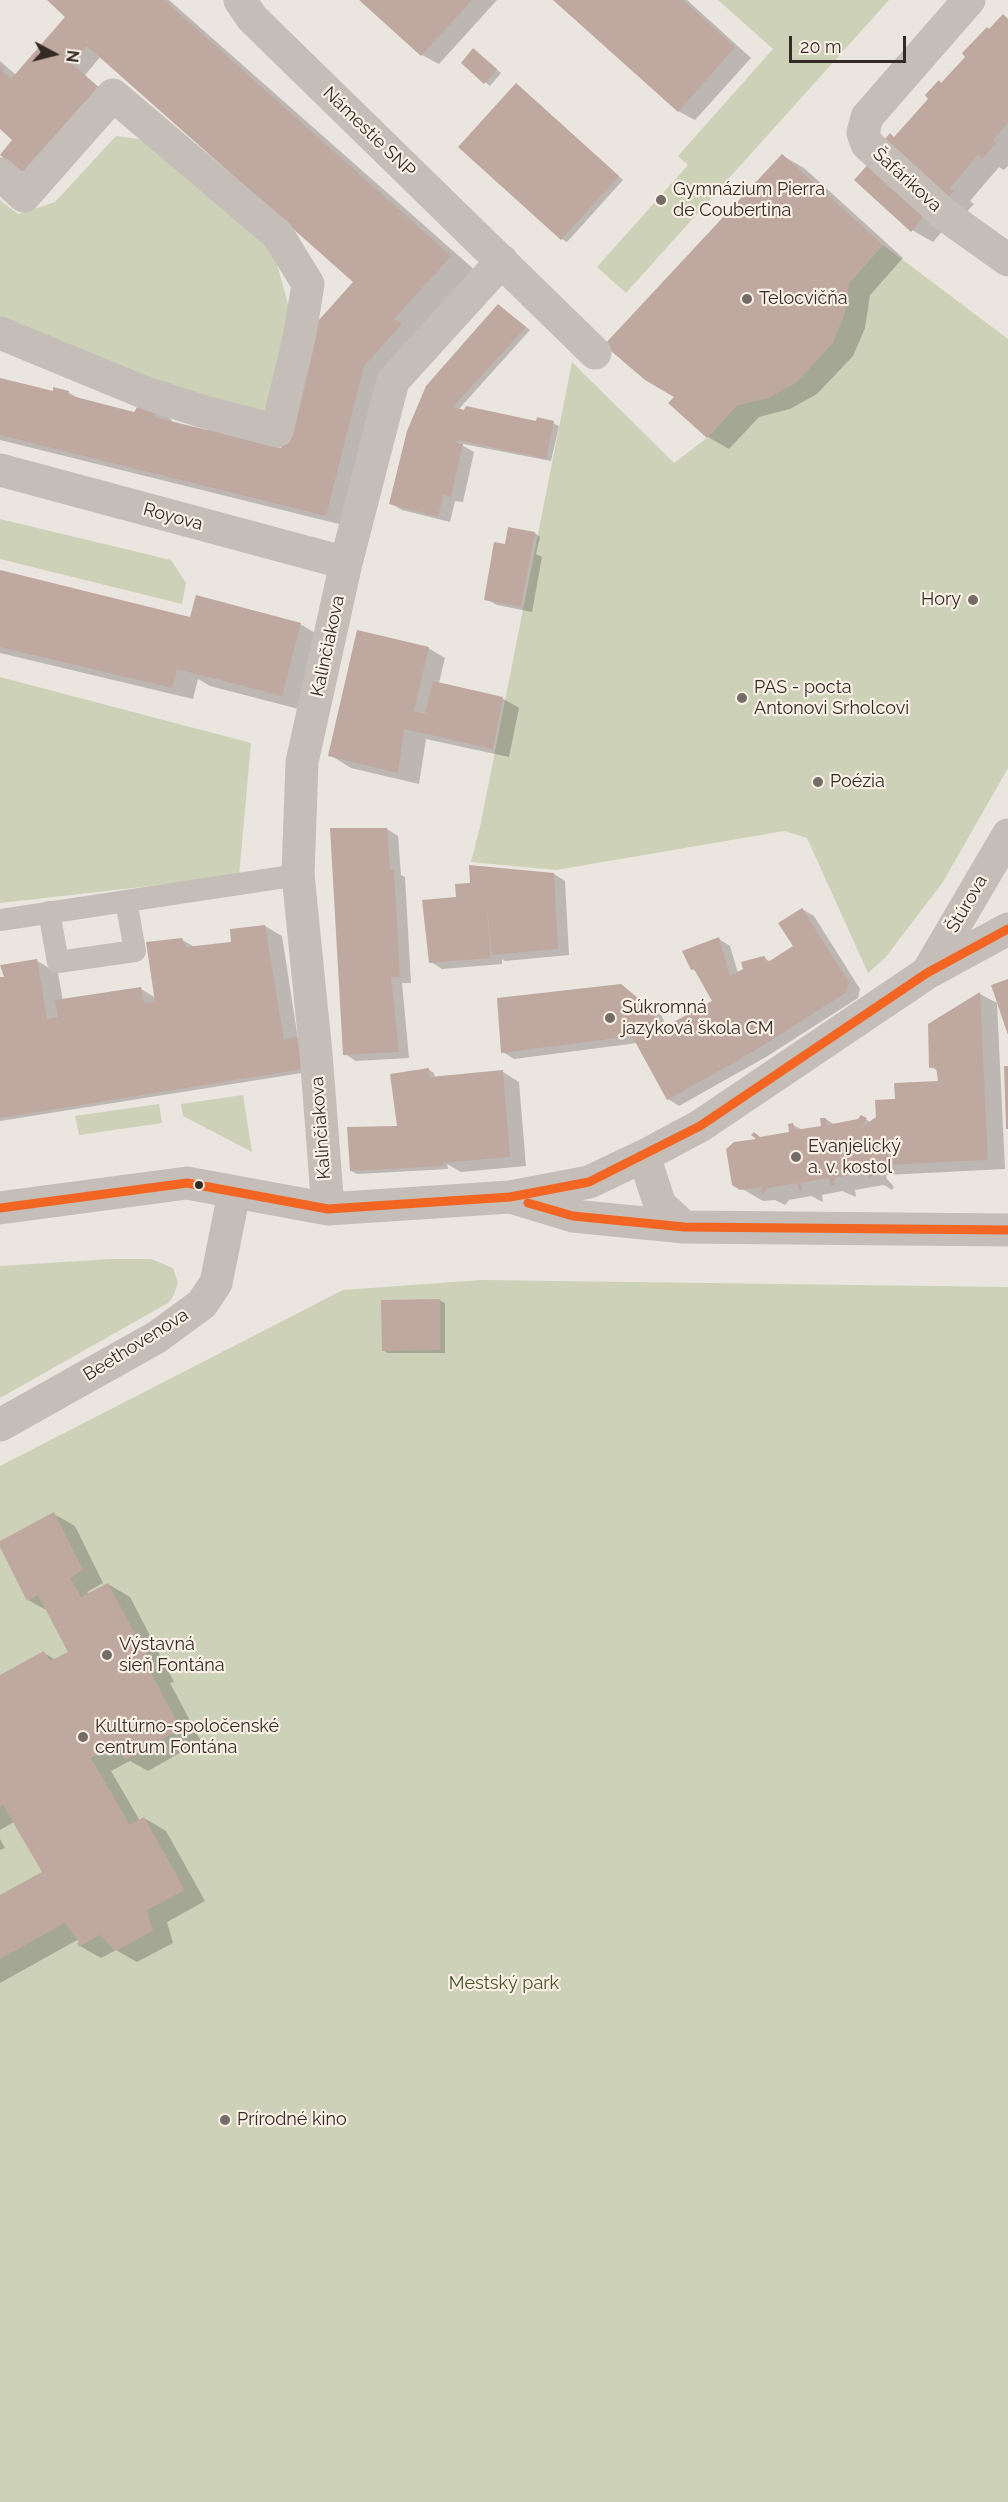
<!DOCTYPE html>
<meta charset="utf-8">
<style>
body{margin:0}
#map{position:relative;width:1008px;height:2502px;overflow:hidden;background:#ebe5df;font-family:Raleway,sans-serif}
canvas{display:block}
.north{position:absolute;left:24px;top:24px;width:60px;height:60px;-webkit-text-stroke:4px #f9efe5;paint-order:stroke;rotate:97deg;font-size:16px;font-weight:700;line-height:24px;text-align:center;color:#352b26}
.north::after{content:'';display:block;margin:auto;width:21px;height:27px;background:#352b26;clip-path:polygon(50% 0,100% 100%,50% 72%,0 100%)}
.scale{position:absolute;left:789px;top:36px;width:117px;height:27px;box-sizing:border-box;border:3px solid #352b26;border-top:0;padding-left:8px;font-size:18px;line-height:21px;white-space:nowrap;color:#352b26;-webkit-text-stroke:4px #f9efe5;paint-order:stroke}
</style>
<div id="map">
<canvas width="1008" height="2502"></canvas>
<div class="north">N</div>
<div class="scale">20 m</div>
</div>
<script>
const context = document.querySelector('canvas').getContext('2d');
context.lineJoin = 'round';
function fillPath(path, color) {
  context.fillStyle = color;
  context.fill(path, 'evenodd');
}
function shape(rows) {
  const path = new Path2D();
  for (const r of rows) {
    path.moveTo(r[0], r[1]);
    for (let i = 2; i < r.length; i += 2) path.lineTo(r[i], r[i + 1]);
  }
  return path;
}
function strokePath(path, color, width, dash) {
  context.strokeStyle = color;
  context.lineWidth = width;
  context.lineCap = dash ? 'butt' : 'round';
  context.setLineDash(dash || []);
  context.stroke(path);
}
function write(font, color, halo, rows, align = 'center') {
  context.font = font + ' Raleway,sans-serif';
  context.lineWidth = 4.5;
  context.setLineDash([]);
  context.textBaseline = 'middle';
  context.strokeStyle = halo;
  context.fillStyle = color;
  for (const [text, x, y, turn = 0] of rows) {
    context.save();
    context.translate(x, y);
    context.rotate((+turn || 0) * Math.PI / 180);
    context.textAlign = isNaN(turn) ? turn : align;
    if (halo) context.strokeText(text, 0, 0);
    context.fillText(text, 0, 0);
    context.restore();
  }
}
const green = shape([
 [718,0,889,0,626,293,597,267,688,165,678,156,773,49],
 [116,136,148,140,272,245,293,323,270,420,155,387,0,322,0,200,18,214,55,202],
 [883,245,1008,339,1008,768,943,882,885,958,868,973,807,838,784,831,556,870,471,862,480,827,572,362,674,463,707,438,737,405,768,398,832,344,844,315,849,283],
 [0,519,171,560,186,583,182,604,0,559],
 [0,677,251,743,239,876,0,903],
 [243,1095,252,1152,183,1116,181,1104],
 [159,1104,162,1123,79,1135,75,1116],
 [111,1259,151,1259,173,1268,178,1283,173,1297,168,1303,0,1398,0,1266],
 [481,1280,1008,1287,1008,2502,0,2502,0,1466,343,1290]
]);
const shadow = shape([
 [50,0,169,0,477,272,421,335,343,525,0,440,0,380,54,393,68,392,83,401,135,413,140,405,166,415,172,420,171,423,208,432,209,427,282,450,355,281,101,56,85,75,103,91,27,175,1,154,14,140,0,127,0,61,16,75,67,17],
 [361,0,497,0,439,64,422,55],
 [555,0,687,0,751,58,695,120,678,111],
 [1004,16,1008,19,1008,166,1004,170,999,167,970,201,974,204,962,217,957,214,933,242,912,230,895,138,930,99,939,82,943,84],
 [474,50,501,73,490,86,485,82],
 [521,88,623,180,567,242,562,239],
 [783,156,804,168,903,258,870,295,865,328,853,356,817,394,790,409,759,417,729,449,708,437,670,403,676,397],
 [499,306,530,330,458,410,537,422,553,423,559,426,551,461,458,443,474,452,463,502,455,501,450,522,402,510,390,503],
 [535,533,540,537,536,554,542,557,532,612,497,605,486,599,507,546],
 [0,572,190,618,300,624,332,643,314,713,210,686,198,679,193,699,0,653],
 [428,648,445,658,439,683,502,698,519,708,509,757,426,739,419,784,351,768,330,755],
 [387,829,398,836,401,875,405,877,411,983,402,983,409,1058,356,1061,345,1054],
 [554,874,565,881,569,955,505,961,502,959,502,964,442,969,431,962,458,899,471,884],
 [802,909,814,916,860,989,858,998,766,1057,679,1106,668,1099,637,1043,514,1059,503,1052,620,986,661,1015,667,1027,714,1001,697,972,692,969,719,939,730,946,738,973,764,958,771,962,795,947],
 [265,926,282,936,298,1039,308,1072,0,1121,0,979,37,961,58,973,63,1001,141,989,156,998,182,940,195,947,233,943],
 [980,994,997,1003,1005,1169,886,1175,887,1179,894,1187,892,1190,884,1185,855,1190,856,1197,842,1191,822,1195,823,1202,811,1196,789,1200,785,1205,775,1200,763,1201,734,1184,762,1138,791,1133,793,1125,803,1130,823,1127,826,1119,835,1125,859,1120,861,1117,871,1122,897,1101,940,1083,938,1071,931,1067,929,1025],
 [429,1070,434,1073,435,1078,503,1072,519,1082,526,1166,461,1172,447,1164,448,1169,357,1174,351,1171,399,1128],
 [439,1300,445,1303,445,1353,388,1353,383,1350],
 [54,1514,75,1526,103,1583,87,1592,89,1594,108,1584,130,1597,174,1682,170,1683,201,1741,148,1771,130,1761,111,1771,140,1821,144,1818,166,1831,205,1901,167,1922,173,1943,137,1962,116,1950,101,1958,80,1946,79,1939,0,1983,0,1897,44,1872,14,1822,0,1830,0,1677,44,1653,56,1660,70,1652,48,1611,28,1600,0,1543],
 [0,1839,5,1848,0,1850]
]);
const building = shape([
 [47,0,164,0,451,256,394,319,402,324,364,366,326,516,0,435,0,378,53,391,53,387,69,391,68,395,134,412,139,404,156,410,154,417,207,430,208,426,224,430,223,434,281,448,310,330,353,282,87,46,71,63,98,87,21,173,0,155,12,140,0,129,0,65,4,69,2,71,11,79,65,17],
 [359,0,472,0,421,56],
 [553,0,683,0,735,47,678,112],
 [1003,14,1008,19,1008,123,993,140,996,143,982,159,978,155,950,188,954,191,940,206,936,202,911,232,854,180,880,151,877,149,890,133,894,137,928,99,925,95,939,80,941,83,965,57,962,53,987,27,989,29],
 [473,48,497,69,484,84,461,63],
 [516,83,619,176,561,240,458,147],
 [782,154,883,245,849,283,844,315,832,344,796,383,768,398,737,405,707,438,668,403,674,397,645,380,604,345],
 [498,304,526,327,453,407,464,410,466,406,536,421,537,417,554,421,546,459,458,440,457,443,463,444,451,497,443,495,438,517,389,504,407,431,426,386],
 [508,527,535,532,521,607,484,600,494,542,505,544],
 [0,570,190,617,196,595,301,623,282,696,177,669,172,688,0,647],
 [357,630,429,647,414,711,425,714,433,681,503,697,493,749,404,729,398,773,328,756],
 [330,828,387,828,390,870,394,869,400,977,391,977,399,1052,343,1055],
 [469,865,554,873,558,949,492,955,486,900,491,958,429,963,422,900,456,897,455,884,470,883],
 [802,908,849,982,847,992,754,1051,667,1100,632,1036,501,1053,497,998,621,984,649,1007,661,1029,712,1001,694,969,691,970,682,951,719,937,730,976,743,969,741,962,764,956,768,962,793,946,778,923],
 [265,925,284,1040,297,1036,303,1069,0,1118,0,977,4,977,0,965,37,959,47,1019,58,1017,55,1000,141,987,144,1003,155,1002,146,942,182,938,186,947,231,942,230,929],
 [1008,979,1008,1035,991,985],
 [980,992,988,1160,866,1166,874,1174,870,1179,864,1173,834,1178,835,1185,831,1186,829,1178,801,1183,802,1190,799,1191,797,1183,768,1188,763,1194,759,1192,763,1187,740,1190,732,1185,726,1149,734,1142,756,1139,751,1135,754,1132,760,1137,789,1132,788,1124,793,1123,795,1130,821,1126,820,1118,826,1118,827,1125,858,1119,861,1115,867,1118,861,1128,876,1117,875,1100,895,1099,894,1083,938,1081,936,1067,929,1068,928,1024],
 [1004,1066,1008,1066,1008,1129,1006,1129],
 [429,1068,430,1077,503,1070,510,1157,443,1163,443,1166,350,1171,347,1127,397,1126,390,1074],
 [440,1299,440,1350,382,1351,381,1300],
 [54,1512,83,1570,70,1578,81,1597,108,1583,154,1670,150,1671,181,1729,125,1760,118,1745,91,1758,130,1825,144,1817,185,1890,147,1910,153,1931,115,1951,100,1935,79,1947,77,1943,79,1942,65,1923,0,1959,0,1895,42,1872,3,1805,0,1807,0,1675,44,1651,50,1661,68,1652,38,1595,27,1601,0,1547,0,1541]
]);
const service = shape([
 [49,912,58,962,135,951,126,901],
 [0,920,298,875]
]);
const minor = shape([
 [240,0,252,18,595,353],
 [969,0,867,117,863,133,867,144,945,215,1008,260],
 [0,174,24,196,113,95,278,235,308,284,300,334,277,431,201,411,143,392,0,333],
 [0,470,346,563],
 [927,973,1008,835],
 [644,1156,660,1205,684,1227],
 [514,1198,573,1216,684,1227,1008,1230],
 [0,1208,187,1183,328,1209,510,1197,589,1182,644,1156,700,1126,927,973,1008,929],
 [328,1209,316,1054,298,875,302,762,346,563,393,381,502,261],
 [0,1425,157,1337,202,1304,216,1283,234,1193]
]);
const bus1 = shape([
 [528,1203,573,1216,684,1227,1008,1230],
 [0,1208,187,1183,328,1209,510,1197,589,1182,700,1126,927,973,1008,929]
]);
const markers = [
 [661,200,6,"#756c67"],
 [747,299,6,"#756c67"],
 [973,600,6,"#756c67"],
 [742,698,6,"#756c67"],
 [818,782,6,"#756c67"],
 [610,1018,6,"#756c67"],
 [796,1157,6,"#756c67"],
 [199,1185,5,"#352b26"],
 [107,1655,6,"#756c67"],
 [83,1737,6,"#756c67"],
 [225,2120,6,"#756c67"]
];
const streetNames = [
 ["Námestie SNP",369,132,44],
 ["Šafárikova",907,180,42],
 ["Royova",173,517,15],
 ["Kalinčiakova",328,646,-78],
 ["Štúrova",967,904,-60],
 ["Kalinčiakova",321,1128,-94],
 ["Beethovenova",136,1345,-32]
];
const poiNames = [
 ["Gymnázium Pierra",673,190],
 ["de Coubertina",673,211],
 ["Telocvičňa",759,299],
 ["Hory",961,600,"right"],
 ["PAS - pocta",754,688],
 ["Antonovi Srholcovi",754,709],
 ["Poézia",830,782],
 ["Súkromná",622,1008],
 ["jazyková škola CM",622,1029],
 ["Evanjelický",808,1147],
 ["a. v. kostol",808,1168],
 ["Výstavná",119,1645],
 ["sieň Fontána",119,1666],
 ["Kultúrno-spoločenské",95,1727],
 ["centrum Fontána",95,1748],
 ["Prírodné kino",237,2120]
];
const parkNames = [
 ["Mestský park",504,1984]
];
fillPath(green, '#cdd1b8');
fillPath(shadow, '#0003');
fillPath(building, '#bfa8a0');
strokePath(service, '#c4bdb8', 22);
strokePath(minor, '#c4bdb8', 33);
strokePath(bus1, '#f26522', 9);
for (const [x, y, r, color] of markers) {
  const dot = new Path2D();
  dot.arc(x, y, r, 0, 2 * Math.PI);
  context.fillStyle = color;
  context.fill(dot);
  strokePath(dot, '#f9efe5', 2);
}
write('18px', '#352b26', '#f9efe5', streetNames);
write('18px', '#352b26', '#f9efe5', poiNames, 'left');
write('18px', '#45532a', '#f9efe5', parkNames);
</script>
